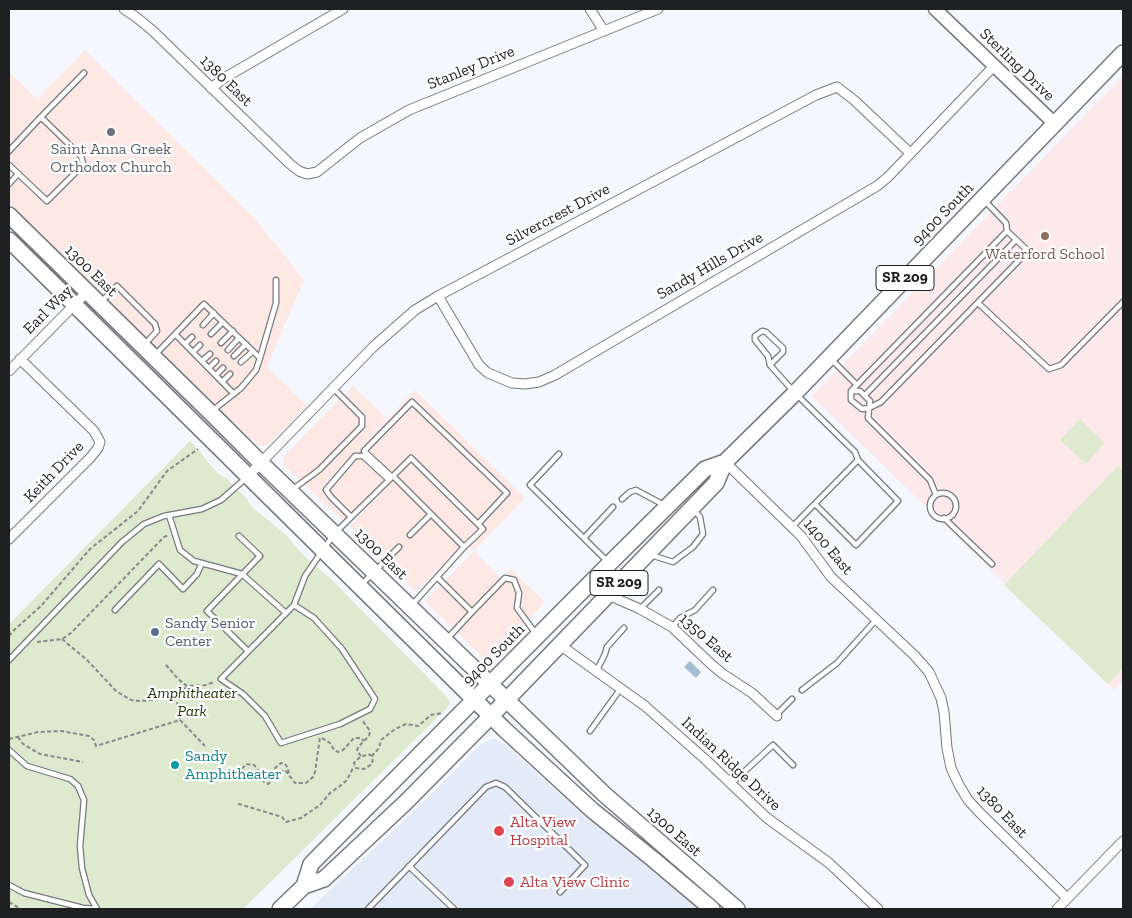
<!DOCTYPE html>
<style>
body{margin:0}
#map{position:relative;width:1132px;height:918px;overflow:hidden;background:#f4f8fe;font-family:"Zilla Slab",serif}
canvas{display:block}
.frame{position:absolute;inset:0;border:10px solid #1f2022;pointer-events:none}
</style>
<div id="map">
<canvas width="1132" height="918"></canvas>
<div class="frame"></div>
</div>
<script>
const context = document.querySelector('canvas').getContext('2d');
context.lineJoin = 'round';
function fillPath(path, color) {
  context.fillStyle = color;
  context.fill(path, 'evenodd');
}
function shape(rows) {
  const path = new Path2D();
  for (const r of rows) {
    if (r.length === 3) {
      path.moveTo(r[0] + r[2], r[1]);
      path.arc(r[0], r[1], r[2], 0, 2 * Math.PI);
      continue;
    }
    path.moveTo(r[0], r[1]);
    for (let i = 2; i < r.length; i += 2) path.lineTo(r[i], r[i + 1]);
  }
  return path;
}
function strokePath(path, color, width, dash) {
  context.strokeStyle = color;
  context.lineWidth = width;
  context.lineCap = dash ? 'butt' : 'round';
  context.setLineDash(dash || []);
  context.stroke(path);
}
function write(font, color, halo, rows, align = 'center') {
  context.font = font + ' "Zilla Slab",serif';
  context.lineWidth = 4.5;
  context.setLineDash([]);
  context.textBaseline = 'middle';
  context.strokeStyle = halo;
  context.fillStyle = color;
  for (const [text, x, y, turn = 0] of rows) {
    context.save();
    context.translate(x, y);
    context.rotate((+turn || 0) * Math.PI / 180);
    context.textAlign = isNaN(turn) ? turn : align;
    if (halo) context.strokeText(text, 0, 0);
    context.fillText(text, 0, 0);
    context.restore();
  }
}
const commercial = shape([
 [85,50,257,221,304,280,267,367,307,406,268,445,260,446,256,444,9,203,9,72,37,99],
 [353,386,386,418,358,449,387,476,343,521,285,466,283,460,284,456],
 [415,390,525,498,474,551,465,543,416,592,350,526,393,481,359,448],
 [474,551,502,579,511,569,545,602,495,655,486,657,480,655,425,601]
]);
const built = shape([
 [491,739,496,739,504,744,557,791,700,909,310,909,420,805,480,745]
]);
const education = shape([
 [1123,76,1123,681,1114,690,812,396]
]);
const green = shape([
 [1080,419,1105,443,1086,464,1060,440],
 [190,441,198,449,210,465,220,475,227,479,247,499,252,507,286,535,302,554,332,580,448,698,450,702,447,708,243,909,9,909,9,624],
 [1118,466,1123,472,1123,668,1108,684,1004,585]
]);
const water = shape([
 [690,661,701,672,696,678,684,667]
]);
const path = shape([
 [9,636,14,630,41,606,90,549,138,511,167,471,198,449],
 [62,639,87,660,116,691,131,700,141,701,170,698,180,695,187,686],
 [37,642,62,639,71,633,164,537,169,535],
 [166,665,178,679,187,686,206,685,214,682],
 [176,696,180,720],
 [18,737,23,744,40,754,83,762],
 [322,738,330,743,334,750,338,752,343,750,354,738,360,738,364,741],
 [9,739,38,732,61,731,89,736,94,740,96,746,180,720,205,746],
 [361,756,357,751,358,747,369,736,370,731,362,720],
 [372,756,368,754,359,758,354,763,356,768,364,769,372,764,373,758,372,756,379,748,381,740,395,729,406,724,418,726,431,715,442,713],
 [224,775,237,777,258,770,261,774,264,782,268,784,272,781,275,773,285,770,295,783,306,783,313,777,315,772,320,737],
 [240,775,242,769,246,764,254,765,258,769],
 [274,775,274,769,281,763,284,763,288,768,289,775],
 [239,805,239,804,282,817,286,822,301,818,320,805,330,793,340,786,347,780,354,766],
 [9,902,21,909]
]);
const lane = shape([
 [40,118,84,73],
 [9,151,40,118,44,120,81,156,83,163,81,167,47,201,9,165],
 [9,184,18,174],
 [985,201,1006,223,1007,231,851,391,851,400,862,409,869,408,881,402,1028,251,1007,231],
 [102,301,117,286,155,324,157,331,145,344],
 [978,303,1049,369,1061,365,1123,302],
 [203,325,214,313],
 [175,334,234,394],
 [211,334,223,322],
 [221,343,233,331],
 [185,344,192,337],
 [228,350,239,338],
 [193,352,200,345],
 [155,355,204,304,260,358,256,370,241,388,212,411],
 [234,356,246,344],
 [260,358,276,303,276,280],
 [832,360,857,385],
 [202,361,210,354],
 [241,362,253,351],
 [770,365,783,352,783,348,766,332,762,331,755,336,755,340,768,356,770,365,795,393,855,452,858,460,792,527],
 [209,368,216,361],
 [216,375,223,368],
 [222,382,230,374],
 [851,391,860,391,870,401,868,418,930,480,936,495],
 [865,395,1016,240],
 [559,454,530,485,607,561],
 [393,476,411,458,483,529,464,547],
 [392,477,364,451,412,402,507,493,478,524],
 [293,489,319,470,362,426,362,417,333,388],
 [943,506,13],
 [622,499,630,492,636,490,664,505],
 [815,504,856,545,898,501,858,460],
 [169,515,180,550,194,561,242,574,286,613],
 [351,517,331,497,326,490,355,456,363,456,389,480],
 [944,518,992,564],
 [410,535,431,514],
 [239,536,260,556,207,611,248,651],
 [584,538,613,507],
 [651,555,673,562,693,547,703,534,700,517,693,509],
 [437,577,472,612,446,640],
 [361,585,399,547],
 [294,605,221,679,243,694,265,716,281,743,340,724,370,709,375,699,342,649,314,618,294,605,305,576,334,534,393,476,464,547,411,606],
 [640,609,659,590],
 [115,610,159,564,183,589,197,574,202,563],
 [472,612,505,578,514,580,519,593,517,608,536,634],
 [672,627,680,618,695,610,713,590],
 [9,660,122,542,144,524,164,516,202,509,221,500,246,478],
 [597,670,605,654,607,647,624,628],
 [802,690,837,663,876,620],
 [776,715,792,699],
 [590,731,621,688],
 [9,750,27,766,70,779,78,786,84,800,80,846,82,868,89,895,97,909],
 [731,784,773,745,793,765],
 [409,866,454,909],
 [9,885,24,893,83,908,96,909],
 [368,909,486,787,496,783,505,787,585,865,560,892]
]);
const street = shape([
 [124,9,136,17,153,31,290,164,299,171,307,174,317,172,360,138,409,110,658,9],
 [590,9,604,31],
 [211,88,226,77,343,9],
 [438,296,479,365,488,373,512,383,525,384,539,382,555,375,877,186,888,177,994,66],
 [9,371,87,292],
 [725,462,801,536,831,577,914,655,929,672,941,698,944,712,947,748,951,768,959,785,968,800,981,814,1067,898],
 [248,476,373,347,415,310,438,296,816,95,837,87,854,100,910,153],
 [9,539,90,458,98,448,100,442,94,431,20,359],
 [608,595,640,609,672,627,712,665,723,674,752,693,777,716],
 [560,645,645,706,706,760,767,818,829,863,878,909],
 [1057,909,1123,841]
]);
const secondary = shape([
 [935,9,1055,124]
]);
const primary = shape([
 [9,215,220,422,261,463,604,794,737,909],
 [9,240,504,729,592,810,654,860,712,909],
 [304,886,311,864,610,563,705,469,725,462],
 [280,909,304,886,324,879,406,802,491,716,716,483,725,462,795,393,1123,53]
]);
const markers = [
 [111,132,5,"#6b7280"],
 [1045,236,5,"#8d6e63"],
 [155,632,5,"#5c6f8a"],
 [175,765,5,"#0f9aa8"],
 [499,831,6,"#e0444e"],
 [509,882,6,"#e0444e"]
];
const shields = [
 [905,278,58],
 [619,583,58]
];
const shieldNames = [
 ["SR 209",905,278],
 ["SR 209",619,583]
];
const streetNames = [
 ["Sterling Drive",1017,65,44],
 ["Stanley Drive",471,68,-22],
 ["1380 East",226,81,44],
 ["9400 South",943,214,-46],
 ["Silvercrest Drive",558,215,-28],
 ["Sandy Hills Drive",710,266,-30],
 ["1300 East",91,271,44],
 ["Earl Way",48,310,-45],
 ["Keith Drive",54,472,-46],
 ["1400 East",828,547,50],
 ["1300 East",381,554,44],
 ["1350 East",706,638,41],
 ["9400 South",494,655,-45],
 ["Indian Ridge Drive",731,764,43],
 ["1380 East",1002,812,46],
 ["1300 East",674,832,41]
];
const worshipNames = [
 ["Saint Anna Greek",111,149],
 ["Orthodox Church",111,167]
];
const educationNames = [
 ["Waterford School",1045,254]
];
const serviceNames = [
 ["Sandy Senior",165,623],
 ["Center",165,641]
];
const parkNames = [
 ["Amphitheater",192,693],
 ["Park",192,711]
];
const cultureNames = [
 ["Sandy",185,756],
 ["Amphitheater",185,774]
];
const healthNames = [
 ["Alta View",510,822],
 ["Hospital",510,840],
 ["Alta View Clinic",520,882]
];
fillPath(commercial, '#fee8e4');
fillPath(built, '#e4ebf8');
fillPath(education, '#fde8ea');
fillPath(green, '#ddeace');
fillPath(water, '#a3bed2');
strokePath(lane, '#75797e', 7);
strokePath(street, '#75797e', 11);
strokePath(secondary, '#75797e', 15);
strokePath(primary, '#75797e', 18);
strokePath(path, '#86888c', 2, [4, 2.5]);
strokePath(lane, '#fff', 4.5);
strokePath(street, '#fff', 9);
strokePath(secondary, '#fff', 12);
strokePath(primary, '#fff', 15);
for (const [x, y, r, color] of markers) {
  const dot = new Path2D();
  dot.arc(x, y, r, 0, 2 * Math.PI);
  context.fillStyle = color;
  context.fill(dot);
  strokePath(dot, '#fff', 2);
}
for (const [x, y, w] of shields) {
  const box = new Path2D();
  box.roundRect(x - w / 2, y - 12.5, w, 25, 4);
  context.fillStyle = '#fff';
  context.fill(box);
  strokePath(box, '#1f2022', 1);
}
write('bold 15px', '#1f2022', null, shieldNames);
write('16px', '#1f2022', '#fff', streetNames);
write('16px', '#5b616d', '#fff', worshipNames);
write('16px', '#785e54', '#fff', educationNames);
write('16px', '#4e5e75', '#fff', serviceNames, 'left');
write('italic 16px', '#253607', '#fff', parkNames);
write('16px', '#0d838f', '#fff', cultureNames, 'left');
write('16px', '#be3a42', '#fff', healthNames, 'left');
</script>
